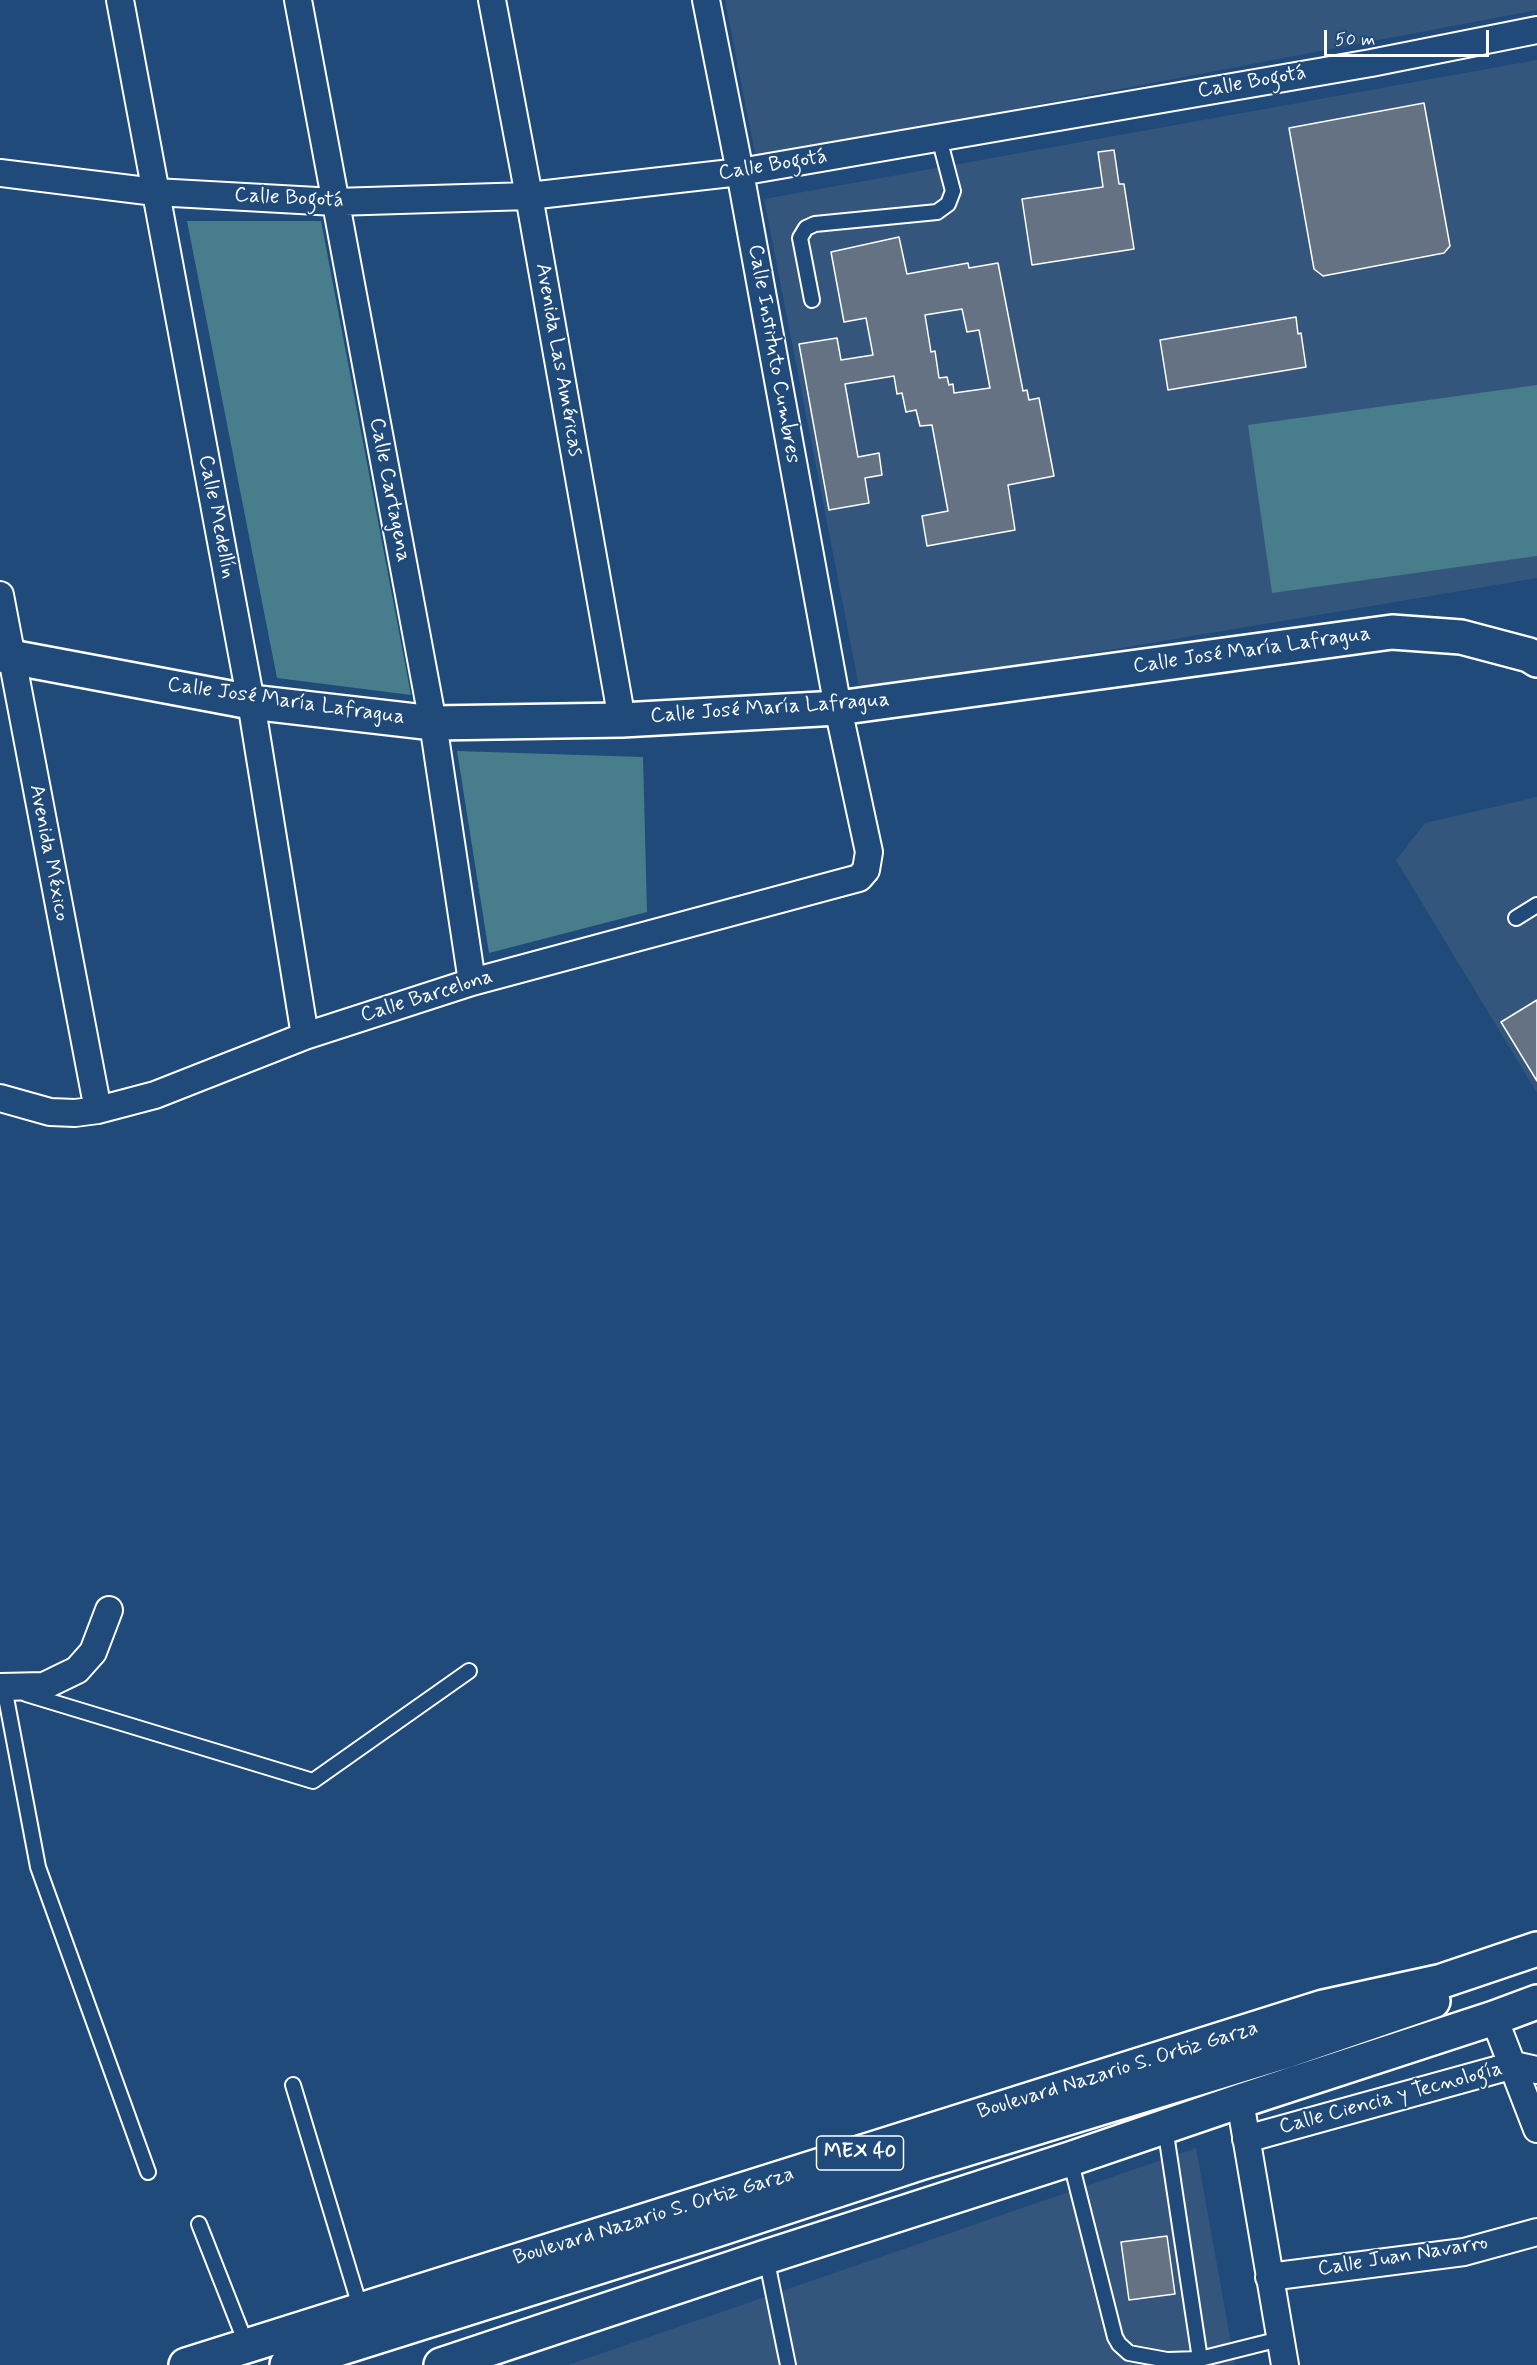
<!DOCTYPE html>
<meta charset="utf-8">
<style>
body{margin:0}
#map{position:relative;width:1537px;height:2365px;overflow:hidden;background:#1f4a7a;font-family:Mynerve,sans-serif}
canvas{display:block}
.scale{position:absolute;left:1324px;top:30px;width:165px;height:27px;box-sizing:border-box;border:3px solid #fff;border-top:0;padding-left:8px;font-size:18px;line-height:21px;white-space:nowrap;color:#fff;-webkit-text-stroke:4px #1f4a7a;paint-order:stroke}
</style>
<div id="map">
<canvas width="1537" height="2365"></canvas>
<div class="scale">50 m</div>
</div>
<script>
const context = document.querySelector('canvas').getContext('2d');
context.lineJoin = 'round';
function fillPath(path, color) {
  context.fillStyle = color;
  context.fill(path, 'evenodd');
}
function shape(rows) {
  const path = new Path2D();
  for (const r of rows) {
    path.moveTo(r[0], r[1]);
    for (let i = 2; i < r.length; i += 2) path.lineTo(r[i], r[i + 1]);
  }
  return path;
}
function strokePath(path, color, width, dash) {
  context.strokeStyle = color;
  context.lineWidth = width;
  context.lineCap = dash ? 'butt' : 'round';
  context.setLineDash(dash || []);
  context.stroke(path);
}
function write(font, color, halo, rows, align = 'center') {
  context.font = font + ' Mynerve,sans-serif';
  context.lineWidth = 4.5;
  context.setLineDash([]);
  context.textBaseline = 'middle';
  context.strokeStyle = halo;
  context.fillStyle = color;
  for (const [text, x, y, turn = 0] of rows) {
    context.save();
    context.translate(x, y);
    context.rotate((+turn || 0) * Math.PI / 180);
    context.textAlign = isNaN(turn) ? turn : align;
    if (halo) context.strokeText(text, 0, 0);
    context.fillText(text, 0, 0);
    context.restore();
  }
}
const built = shape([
 [725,0,1537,0,1537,10,756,158],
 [1537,60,1537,578,860,692,764,199],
 [1537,797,1537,1093,1396,860,1425,823],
 [1196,2148,1235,2365,568,2365]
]);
const green = shape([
 [187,221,321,221,411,695,277,678],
 [1537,385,1537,556,1272,593,1248,425],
 [457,751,643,757,647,912,489,953]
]);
const building = shape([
 [1424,103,1450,246,1444,253,1323,276,1314,269,1289,128,1424,103],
 [1114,150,1119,184,1124,184,1134,249,1032,265,1022,199,1103,187,1098,152,1114,150],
 [899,237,907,274,968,263,969,268,998,263,1023,391,1027,390,1029,400,1039,398,1054,476,1008,485,1015,530,927,546,922,516,948,511,932,425,920,426,916,410,906,412,902,393,897,394,894,376,845,384,858,457,879,453,882,475,865,478,869,503,829,510,799,344,837,338,841,360,873,355,866,318,844,322,831,252,899,237],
 [962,309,967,332,979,330,990,388,954,393,953,384,949,385,947,377,939,378,935,351,931,352,925,315,962,309],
 [1296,317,1298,334,1301,333,1306,367,1168,390,1160,340,1296,317],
 [1537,1000,1537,1081,1501,1022,1537,1000],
 [1167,2236,1175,2294,1129,2300,1121,2242,1167,2236]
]);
const lane = shape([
 [812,300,800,238,806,228,815,224,937,212,948,204,953,191,939,138],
 [1516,918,1537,905],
 [7,1688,4,1687,38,1867,148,2172],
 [26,1694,313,1781,469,1671],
 [293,2085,361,2310],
 [1070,2159,1115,2337,1119,2344,1129,2353,1167,2360,1200,2359,1165,2127],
 [199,2224,247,2346],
 [766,2257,788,2365],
 [1200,2359,1280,2339]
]);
const street = shape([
 [120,0,251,702,305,1036],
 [298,0,433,723,472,982],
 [492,0,529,196,622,720],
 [0,173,155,192,335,202,529,196,740,172,1371,63,1537,30],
 [0,595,98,1110],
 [0,1098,50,1112,75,1113,98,1110,155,1095,305,1036,472,982,859,878,866,870,869,852,838,708,740,172,706,0],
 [0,1687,44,1686,77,1670,93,1652,109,1610],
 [1494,2018,1537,2129],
 [1240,2101,1285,2365],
 [1246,2139,1514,2065,1537,2070],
 [1269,2277,1464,2252,1537,2232]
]);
const secondary = shape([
 [0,655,251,702,433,723,622,720,838,708,1392,632,1461,637,1529,655,1537,660]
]);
const highway = shape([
 [186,2365,1323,2007,1442,1981,1537,1949],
 [287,2365,716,2230,920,2163,1287,2051,1433,2001],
 [441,2365,766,2257,1070,2159,1240,2101,1494,2018,1537,2002]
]);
const shields = [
 [860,2153,87]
];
const shieldNames = [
 ["MEX 40",860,2153]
];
const streetNames = [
 ["Calle Bogotá",1252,83,-10],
 ["Calle Bogotá",773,166,-9],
 ["Calle Bogotá",289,199,3],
 ["Calle Instituto Cumbres",773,354,80],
 ["Avenida Las Américas",558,360,80],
 ["Calle Cartagena",389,490,79],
 ["Calle Medellín",216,517,79],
 ["Calle José María Lafragua",1252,651,-8],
 ["Calle José María Lafragua",286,702,8],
 ["Calle José María Lafragua",770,709,-4],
 ["Avenida México",48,853,79],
 ["Calle Barcelona",427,997,-17],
 ["Boulevard Nazario S. Ortiz Garza",1118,2071,-17],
 ["Calle Ciencia y Tecnología",1391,2099,-15],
 ["Boulevard Nazario S. Ortiz Garza",654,2217,-17],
 ["Calle Juan Navarro",1403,2257,-9]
];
fillPath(built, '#34567d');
fillPath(green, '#487d8b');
fillPath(building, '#647283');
strokePath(building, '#fff', 1.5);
strokePath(lane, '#fff', 18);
strokePath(street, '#fff', 30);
strokePath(secondary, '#fff', 38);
strokePath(highway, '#fff', 38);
strokePath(lane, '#1f4a7a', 14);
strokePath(street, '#1f4a7a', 26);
strokePath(secondary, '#1f4a7a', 33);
strokePath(highway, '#1f4a7a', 33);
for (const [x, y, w] of shields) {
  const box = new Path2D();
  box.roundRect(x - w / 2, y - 17, w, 34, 4.5);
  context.fillStyle = '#1f4a7a';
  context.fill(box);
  strokePath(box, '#fff', 1.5);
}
write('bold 20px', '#fff', null, shieldNames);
write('21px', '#fff', '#1f4a7a', streetNames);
</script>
